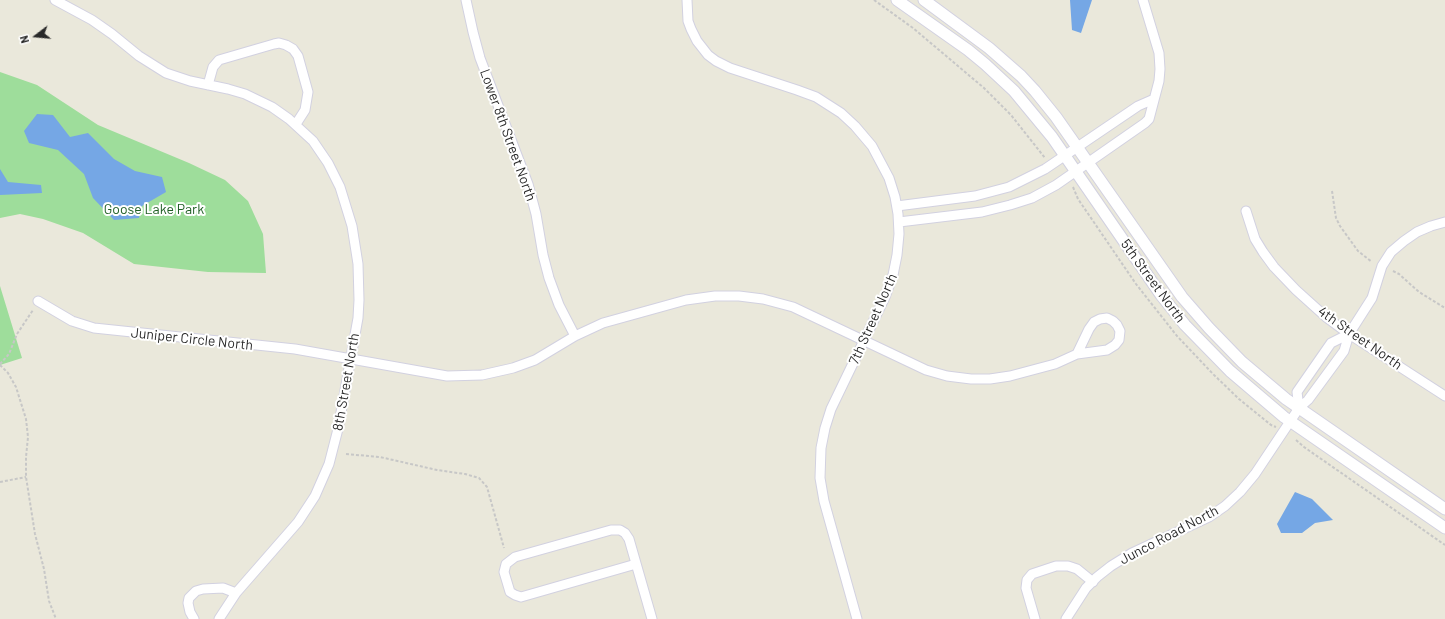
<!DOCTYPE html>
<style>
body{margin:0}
#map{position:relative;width:1445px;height:619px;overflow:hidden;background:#eae8db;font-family:Barlow,sans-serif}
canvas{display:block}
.north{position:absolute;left:16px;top:16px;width:40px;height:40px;-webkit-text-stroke:3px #fff;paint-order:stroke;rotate:254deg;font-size:11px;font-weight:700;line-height:16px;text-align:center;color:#292929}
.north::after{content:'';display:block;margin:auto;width:14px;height:18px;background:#292929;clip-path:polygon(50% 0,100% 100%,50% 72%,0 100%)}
</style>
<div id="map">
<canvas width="1445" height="619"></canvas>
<div class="north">N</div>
</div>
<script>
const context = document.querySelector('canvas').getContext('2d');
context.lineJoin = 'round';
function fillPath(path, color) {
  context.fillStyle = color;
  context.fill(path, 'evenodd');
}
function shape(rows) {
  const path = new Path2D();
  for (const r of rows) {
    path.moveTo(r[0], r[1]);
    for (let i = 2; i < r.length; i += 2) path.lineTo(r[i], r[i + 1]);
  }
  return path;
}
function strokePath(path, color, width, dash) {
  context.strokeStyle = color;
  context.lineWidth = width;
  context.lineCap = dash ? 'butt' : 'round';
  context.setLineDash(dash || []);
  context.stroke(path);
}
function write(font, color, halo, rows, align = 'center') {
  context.font = font + ' Barlow,sans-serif';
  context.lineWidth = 4;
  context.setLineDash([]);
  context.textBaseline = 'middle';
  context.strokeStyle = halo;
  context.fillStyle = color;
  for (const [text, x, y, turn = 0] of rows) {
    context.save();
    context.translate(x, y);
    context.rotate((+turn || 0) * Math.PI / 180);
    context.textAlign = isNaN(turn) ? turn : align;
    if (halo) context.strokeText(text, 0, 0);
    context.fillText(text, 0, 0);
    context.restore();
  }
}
const green = shape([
 [0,72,37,85,98,125,189,163,225,180,248,201,263,234,266,273,208,272,134,264,83,233,43,219,20,214,0,218],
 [0,286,22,358,0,365]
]);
const water = shape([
 [1070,0,1092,0,1081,33,1072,30],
 [37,114,53,115,70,137,88,133,114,159,135,171,162,177,166,192,142,206,139,218,114,220,93,198,84,174,58,150,29,143,24,131],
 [0,169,8,182,41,185,42,193,0,195],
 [1295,492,1312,499,1333,520,1315,523,1302,533,1281,533,1277,524]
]);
const path = shape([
 [874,0,913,28,984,88,1011,115,1045,158],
 [1073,187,1078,199,1136,284,1177,336,1213,374,1239,399,1271,425,1276,427],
 [1332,191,1336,218,1340,226,1358,251,1372,262],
 [1393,271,1399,274,1419,292,1445,308],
 [0,364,9,354,17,334,33,310],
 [0,365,8,373,16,387,26,419,28,437,26,457,26,477,35,534,44,569,49,601,56,619],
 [1296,440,1304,447,1445,545],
 [346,454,380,457,437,470,465,474,479,478,487,487,504,548],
 [0,482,26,477]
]);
const minor = shape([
 [55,0,92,20,112,34,139,56,166,73,190,81,228,89,245,94,272,107,289,119,313,141,328,163,340,187,352,226,358,264,359,300,358,318,338,429,329,464,315,496,298,522,236,593,219,619],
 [466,0,473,32,480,58,528,184,536,214,543,255,549,278,559,305,575,336],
 [687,0,688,21,691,29,697,41,708,55,716,61,730,68,797,90,816,97,841,113,855,126,872,146,889,178,895,197,898,214,899,234,897,255,893,275,885,297,831,409,825,428,821,448,820,478,824,501,857,619],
 [208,85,213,67,219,60,274,44,279,43,286,45,293,49,298,56,308,92,305,110,296,124],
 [897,206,975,196,1009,187,1045,169,1138,106,1154,99],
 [1246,211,1255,239,1263,252,1274,267,1296,290,1326,317,1349,334,1445,396],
 [899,222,982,212,1010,205,1032,198,1056,185,1145,123,1149,119,1159,81,1160,69,1159,53,1143,0],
 [38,301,72,321,94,328,295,349,447,376,482,375,513,368,535,360,575,336,603,323,686,300,715,296,739,296,763,299,793,307,926,370,947,376,971,379,990,379,1010,376,1055,364,1077,354,1107,350,1115,345,1119,340,1120,331,1117,325,1113,321,1107,318,1100,319,1094,322,1089,329,1077,354],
 [1299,408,1297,392,1331,343,1349,334],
 [636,564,521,597,515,595,510,592,504,572,506,564,515,557,611,530,620,530,625,533,629,539,652,619],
 [194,619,190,612,188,603,189,598,196,591,203,589,223,588,236,593],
 [1035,619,1026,588,1027,580,1032,574,1056,566,1068,566,1077,569,1093,582],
 [1066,619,1086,588,1097,577,1111,566,1132,553,1209,517,1225,506,1240,492,1255,474,1299,408,1308,400,1344,351,1349,334,1372,298,1382,266,1391,252,1404,241,1417,232,1431,226,1445,222]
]);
const tertiary = shape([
 [897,0,968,50,985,64,1014,91,1052,137,1161,295,1185,325,1230,371,1284,417,1445,528],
 [924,0,989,48,1021,76,1035,91,1056,117,1182,297,1209,328,1242,362,1286,399,1445,509]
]);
const streetNames = [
 ["Lower 8th Street North",508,135,70],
 ["5th Street North",1153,281,54],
 ["7th Street North",873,319,-66],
 ["4th Street North",1360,338,35],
 ["Juniper Circle North",192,339,6],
 ["8th Street North",346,382,-80],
 ["Junco Road North",1169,535,-28]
];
const parkNames = [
 ["Goose Lake Park",154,209]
];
fillPath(green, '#9edd9b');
fillPath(water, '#75a7e5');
strokePath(minor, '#d2d1e0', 11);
strokePath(tertiary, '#d2d1e0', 13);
strokePath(path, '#c7c7c7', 2, [3, 2]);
strokePath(minor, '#fff', 9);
strokePath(tertiary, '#fff', 11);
write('14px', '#292929', '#fff', streetNames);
write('14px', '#1f5f24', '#fff', parkNames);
</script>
